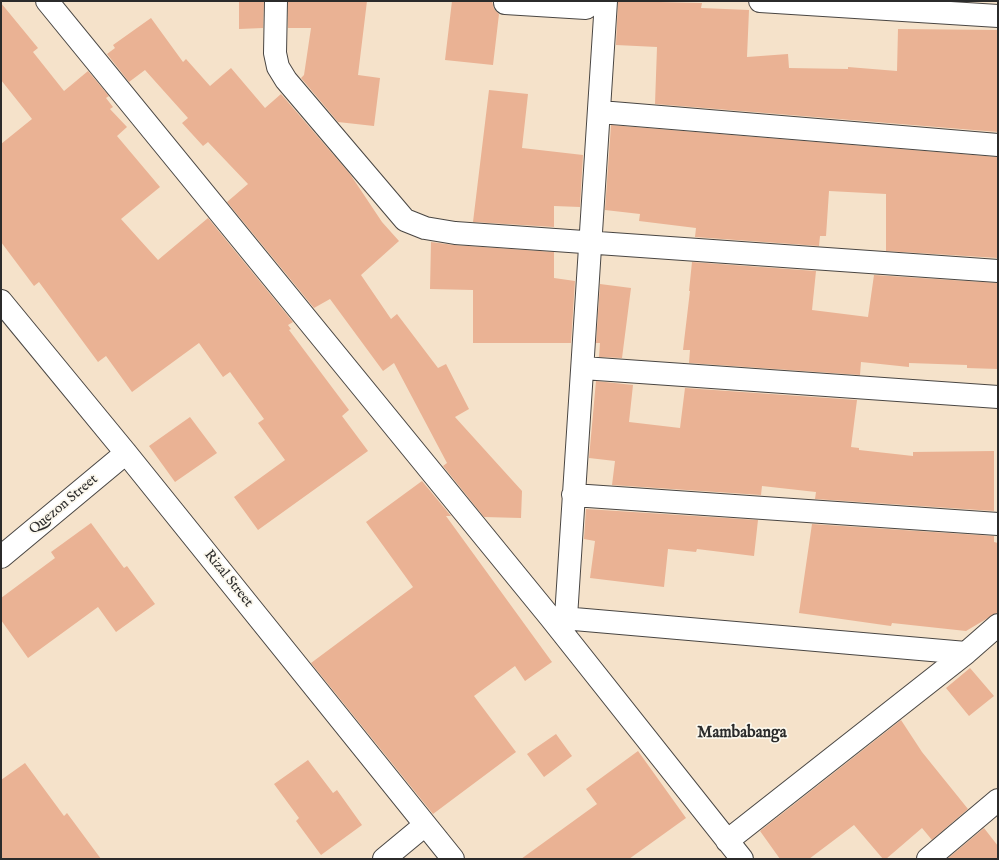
<!DOCTYPE html>
<style>
body{margin:0}
#map{position:relative;width:999px;height:860px;overflow:hidden;background:#f5e2ca;font-family:"IM FELL English",serif}
canvas{display:block}
.frame{position:absolute;inset:0;border:2px solid #2b2b2b;pointer-events:none}
</style>
<div id="map">
<canvas width="999" height="860"></canvas>
<div class="frame"></div>
</div>
<script>
const context = document.querySelector('canvas').getContext('2d');
context.lineJoin = 'round';
function fillPath(path, color) {
  context.fillStyle = color;
  context.fill(path, 'evenodd');
}
function shape(rows) {
  const path = new Path2D();
  for (const r of rows) {
    path.moveTo(r[0], r[1]);
    for (let i = 2; i < r.length; i += 2) path.lineTo(r[i], r[i + 1]);
  }
  return path;
}
function strokePath(path, color, width, dash) {
  context.strokeStyle = color;
  context.lineWidth = width;
  context.lineCap = dash ? 'butt' : 'round';
  context.setLineDash(dash || []);
  context.stroke(path);
}
function write(font, color, halo, rows, align = 'center') {
  context.font = font + ' "IM FELL English",serif';
  context.lineWidth = 3.5;
  context.setLineDash([]);
  context.textBaseline = 'middle';
  context.strokeStyle = halo;
  context.fillStyle = color;
  for (const [text, x, y, turn = 0] of rows) {
    context.save();
    context.translate(x, y);
    context.rotate((+turn || 0) * Math.PI / 180);
    context.textAlign = isNaN(turn) ? turn : align;
    if (halo) context.strokeText(text, 0, 0);
    context.fillText(text, 0, 0);
    context.restore();
  }
}
const building = shape([
 [239,1,264,1,263,28,239,29],
 [288,1,367,1,358,75,380,78,374,126,338,122,301,78,304,75,311,28,288,28],
 [452,1,492,1,494,9,499,14,493,65,445,60],
 [618,1,702,3,701,8,749,10,747,57,788,54,789,68,848,69,848,67,897,71,898,29,998,30,998,132,655,104,657,47,616,45],
 [1,3,38,48,33,52,64,91,88,71,109,96,106,98,113,107,110,109,127,127,117,136,160,187,121,219,158,260,208,218,293,322,288,325,291,329,289,330,349,410,342,416,368,451,258,530,234,497,285,460,258,423,264,419,230,372,223,377,199,343,132,392,106,356,98,362,39,282,34,286,1,242,1,144,32,119,1,80],
 [151,18,183,62,186,59,210,86,231,68,265,108,281,94,350,174,382,222,399,241,361,275,391,319,397,314,438,368,446,364,469,409,455,417,522,491,521,518,484,517,443,466,447,463,394,363,383,371,330,299,314,308,227,202,248,184,208,142,203,146,182,123,188,118,145,70,129,82,107,54,115,48,113,45],
 [489,90,528,94,522,148,583,155,580,207,554,206,554,227,473,222],
 [611,125,998,157,998,258,886,251,886,194,829,191,826,236,820,236,819,246,695,237,696,228,639,221,640,214,605,210],
 [431,242,454,245,554,252,554,278,575,281,571,343,473,343,473,290,430,289],
 [692,262,816,271,812,310,868,317,874,275,998,283,998,369,967,368,967,365,909,363,909,367,861,362,860,375,689,363,690,350,683,350,690,291,689,291],
 [600,284,631,288,622,358,599,357,600,343,596,343],
 [596,381,633,385,629,422,680,428,685,388,857,400,851,447,859,448,859,450,913,456,913,452,994,451,994,511,815,499,816,492,762,486,761,495,612,485,615,461,589,458],
 [190,417,217,453,175,482,149,446],
 [422,481,451,516,446,516,552,662,525,681,515,666,474,696,516,752,433,814,311,663,413,587,366,522],
 [586,509,758,520,754,556,697,549,696,552,668,549,664,587,590,578,595,541,584,539],
 [91,523,124,568,127,566,155,604,116,632,98,607,28,658,1,620,1,598,55,558,51,552],
 [812,524,994,536,994,542,998,543,998,612,966,631,892,623,891,626,799,613],
 [970,668,994,696,969,716,946,688],
 [901,720,922,752,968,809,932,840,922,828,886,859,883,859,854,825,809,859,780,859,760,831],
 [556,734,572,756,544,777,527,754],
 [638,751,686,818,629,859,521,859,597,804,586,789],
 [308,760,333,793,337,790,362,825,321,855,296,821,299,818,274,784],
 [25,763,64,816,67,813,101,859,1,859,1,780],
 [984,828,998,846,998,859,947,859]
]);
const minor = shape([
 [47,1,550,617,742,859],
 [276,1,275,53,278,67,286,80,405,220,425,228,455,233,998,271],
 [505,1,505,3,586,8,594,1],
 [760,1,998,16],
 [600,112,998,145],
 [1,301,126,453,453,859],
 [583,368,998,397],
 [573,495,998,524],
 [1,557,126,453],
 [551,617,966,653],
 [566,617,606,1],
 [727,841,966,653,998,625],
 [384,859,425,825],
 [928,859,998,800]
]);
const streetNames = [
 ["Quezon Street",64,505,-40],
 ["Rizal Street",228,579,51]
];
const quarterNames = [
 ["Mambabanga",742,734]
];
fillPath(building, '#eab294');
strokePath(minor, '#494643', 24);
strokePath(minor, '#fff', 22);
write('14px', '#2b2b2b', '#fbf7ec', streetNames);
write('bold 16px', '#2b2b2b', '#fbf7ec', quarterNames);
</script>
